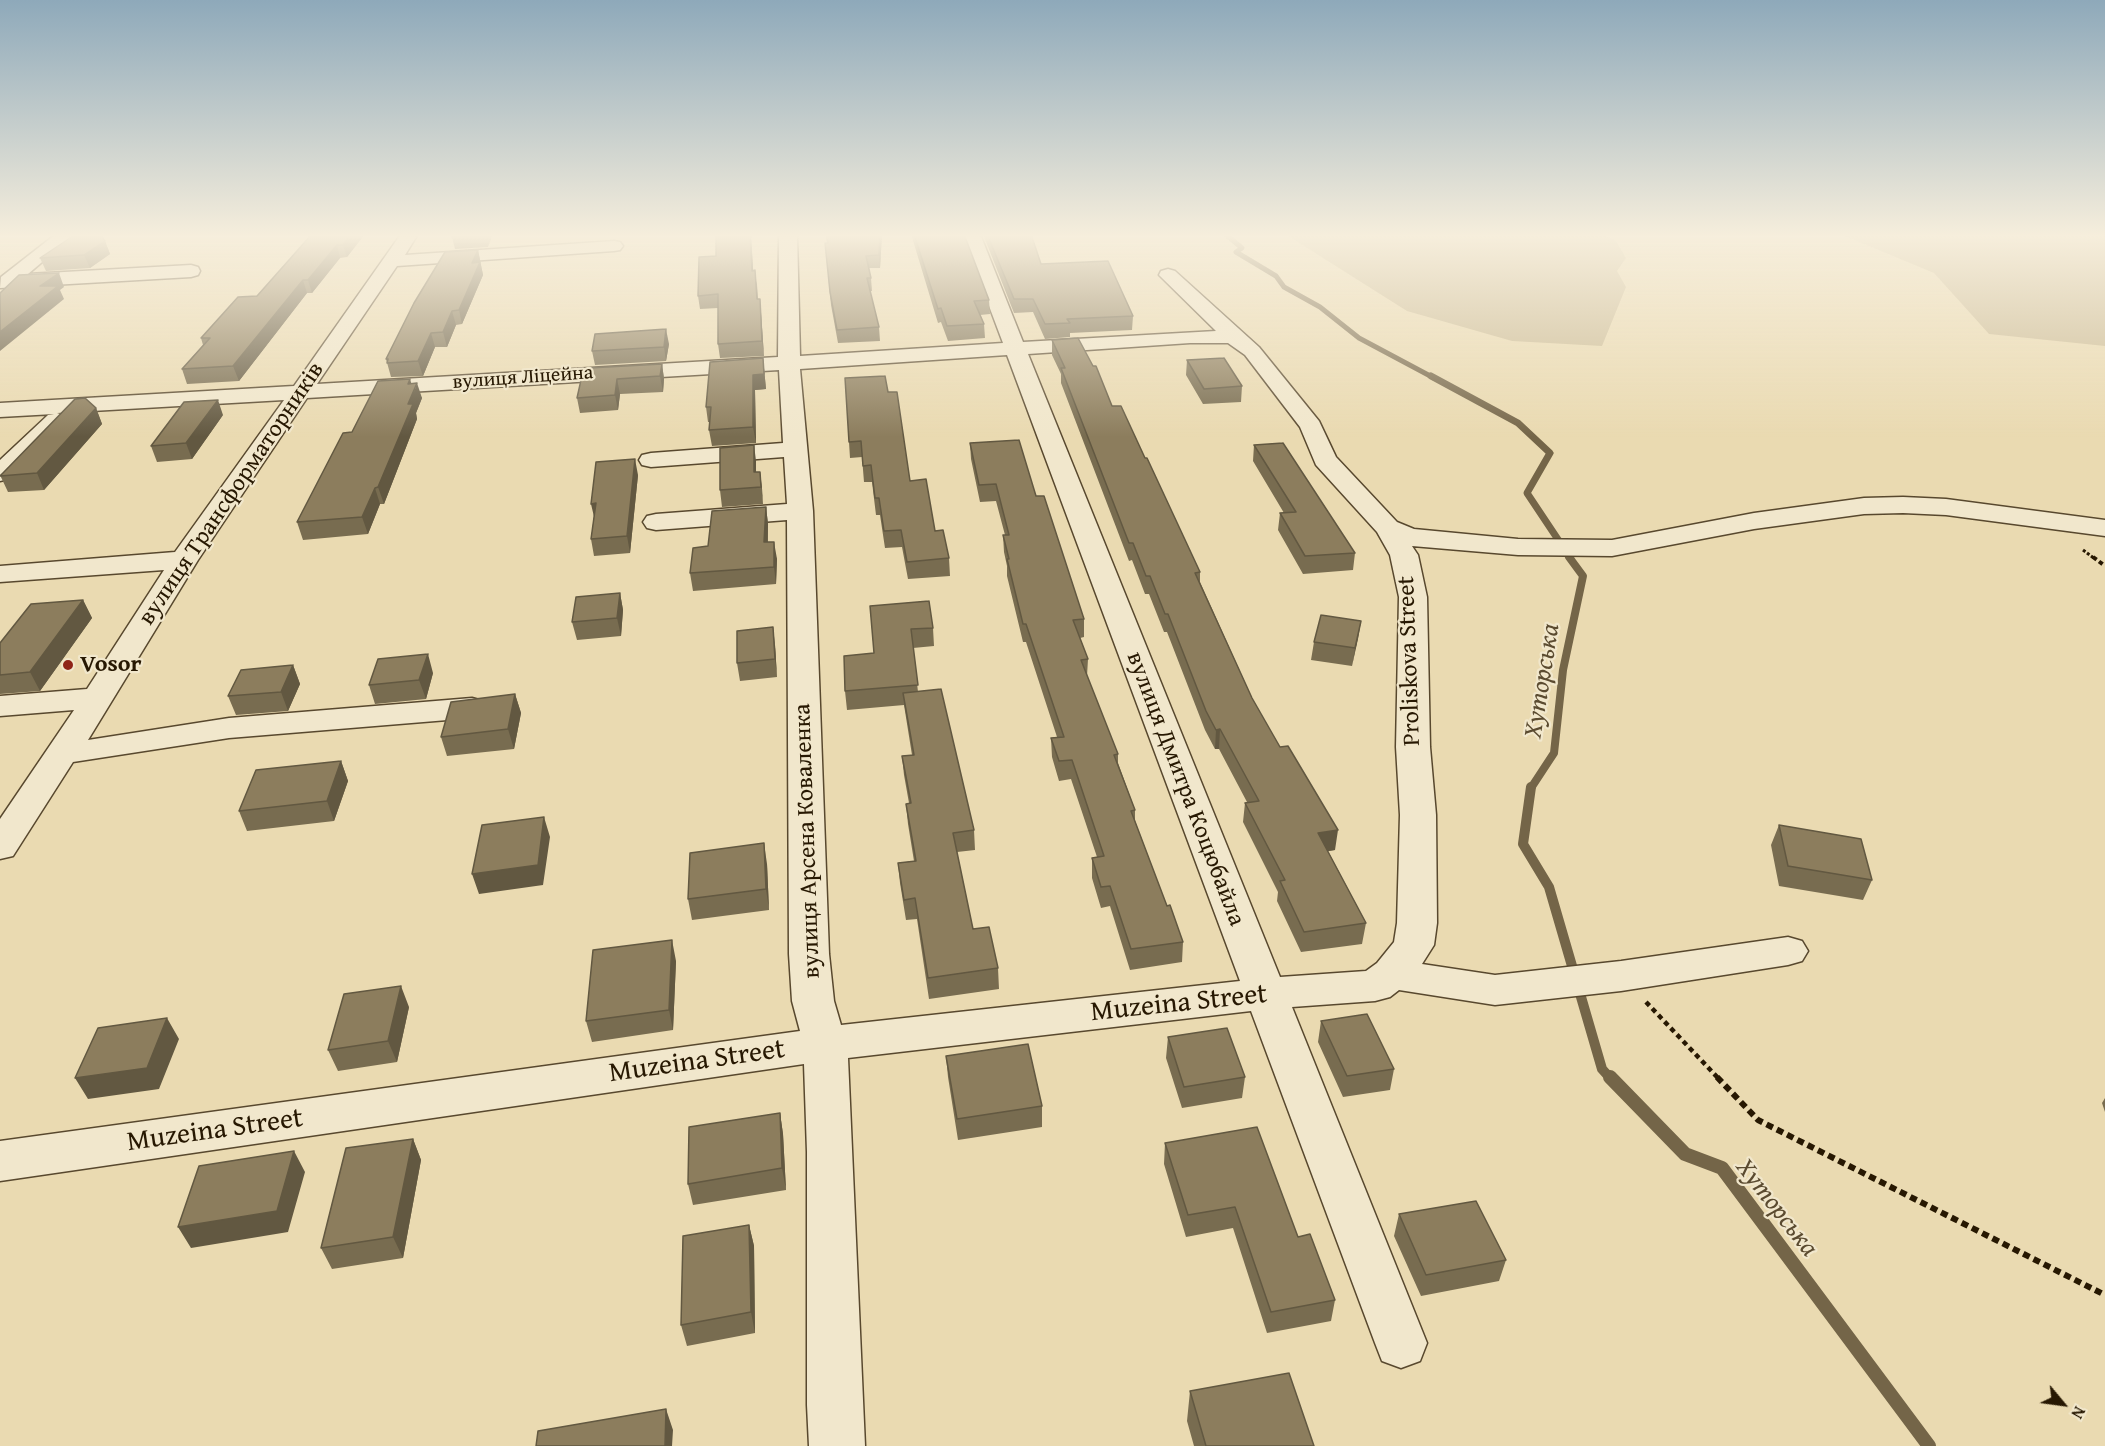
<!DOCTYPE html>
<meta charset="utf-8">
<style>
body{margin:0}
#map{position:relative;width:2105px;height:1446px;overflow:hidden;background:#eadab1;font-family:"Gentium Book Plus",serif}
canvas{display:block}
.north{position:absolute;left:2033px;top:1374px;width:60px;height:60px;-webkit-text-stroke:4px #f1e7cc;paint-order:stroke;rotate:119deg;font-size:16px;font-weight:700;line-height:24px;text-align:center;color:#271802}
.north::after{content:'';display:block;margin:auto;width:21px;height:27px;background:#271802;clip-path:polygon(50% 0,100% 100%,50% 72%,0 100%)}
</style>
<div id="map">
<canvas width="2105" height="1446"></canvas>
<div class="north">N</div>
</div>
<script>
const context = document.querySelector('canvas').getContext('2d');
context.lineJoin = 'round';
function fillPath(path, color) {
  context.fillStyle = color;
  context.fill(path, 'evenodd');
}
function shape(rows) {
  const path = new Path2D();
  for (const r of rows) {
    path.moveTo(r[0], r[1]);
    for (let i = 2; i < r.length; i += 2) path.lineTo(r[i], r[i + 1]);
  }
  return path;
}
function strokePath(path, color, width, dash) {
  context.strokeStyle = color;
  context.lineWidth = width;
  context.lineCap = dash ? 'butt' : 'round';
  context.setLineDash(dash || []);
  context.stroke(path);
}
function write(font, color, halo, rows, align = 'center') {
  context.font = font + ' "Gentium Book Plus",serif';
  context.lineWidth = 4.5;
  context.setLineDash([]);
  context.textBaseline = 'middle';
  context.strokeStyle = halo;
  context.fillStyle = color;
  for (const [text, x, y, turn = 0] of rows) {
    context.save();
    context.translate(x, y);
    context.rotate((+turn || 0) * Math.PI / 180);
    context.textAlign = isNaN(turn) ? turn : align;
    if (halo) context.strokeText(text, 0, 0);
    context.fillText(text, 0, 0);
    context.restore();
  }
}
const green = shape([
 [1285,234,1594,234,1611,238,1616,241,1626,258,1617,271,1626,287,1602,346,1512,341,1407,311],
 [1840,234,2105,234,2105,346,1989,334,1934,273]
]);
const streamFar4 = shape([
 [1225,234,1242,248,1236,252,1276,276,1284,287,1320,307,1359,338,1434,378]
]);
const streamFar3 = shape([
 [1431,376,1518,423,1550,453,1527,493,1571,559]
]);
const streamFar2 = shape([
 [1531,788,1554,753,1563,670,1583,576,1569,557]
]);
const streamFar1 = shape([
 [1531,787,1523,844,1549,887,1602,1069,1611,1079]
]);
const stream = shape([
 [1610,1077,1685,1154,1722,1168,1929,1446]
]);
const pathFar3 = shape([
 [2083,550,2095,559]
]);
const pathFar2 = shape([
 [2093,557,2105,566]
]);
const pathFar1 = shape([
 [1646,1002,1719,1079]
]);
const path = shape([
 [1717,1077,1758,1120,2105,1295]
]);
const minor = shape([
 [56,234,75,234,28,274,191,265,198,267,200,271,198,275,191,277,0,288,1,277,56,234],
 [401,234,418,234,405,255,614,241,620,242,623,246,620,250,614,251,397,266,317,384,778,357,779,234,797,234,800,356,1003,343,962,234,980,234,1023,342,1216,331,1159,275,1161,271,1168,269,1175,271,1259,347,1319,421,1336,457,1397,522,1414,529,1518,539,1612,540,1754,513,1864,498,1903,497,1946,499,2105,520,2105,536,1946,515,1903,513,1864,514,1754,529,1612,556,1518,555,1412,546,1418,555,1427,597,1430,747,1436,815,1437,923,1434,945,1422,964,1495,975,1621,961,1788,937,1802,941,1808,951,1802,961,1788,965,1621,991,1495,1005,1399,990,1390,997,1375,1001,1292,1007,1427,1343,1420,1361,1401,1368,1382,1361,1375,1343,1251,1011,848,1058,865,1446,809,1446,807,1405,807,1152,804,1064,0,1181,0,1141,800,1031,792,1001,789,954,787,520,656,530,647,528,643,522,647,516,656,514,787,504,784,457,651,467,642,465,639,460,642,455,651,453,783,443,779,370,307,398,198,560,88,740,229,718,472,698,483,701,488,708,483,715,472,718,229,738,73,762,13,856,0,859,0,819,74,710,0,716,0,696,87,689,164,570,0,582,0,566,175,552,284,400,57,413,64,415,68,420,64,425,9,479,0,481,0,460,48,415,54,414,0,417,0,403,294,386,401,234],
 [1190,343,1228,343,1245,355,1300,427,1316,465,1377,532,1390,555,1399,597,1396,747,1400,815,1397,923,1394,942,1377,963,1366,971,1280,977,1028,354,1190,343],
 [1007,355,1240,981,841,1025,834,1001,829,954,813,511,800,369,1007,355]
]);
const wall = shape([
 [312,234,365,234,347,257,340,258,312,293,307,293,239,381,187,384,182,369,203,345,201,338,257,296],
 [716,234,751,234,753,271,757,284,758,299,760,299,761,313,764,356,720,358,718,344,718,308,700,309,698,296,716,256],
 [826,234,882,234,880,268,869,268,871,278,872,291,870,291,879,327,880,341,838,343,831,305,825,243,827,243],
 [911,234,964,234,989,300,990,314,980,315,984,324,985,338,948,341,941,322,938,323],
 [983,234,1031,234,1041,264,1133,316,1132,330,1070,333,1070,337,1045,339,1033,312,1014,313],
 [105,241,110,254,90,268,46,271,40,258],
 [478,250,483,275,462,324,456,325,447,347,435,347,423,376,391,377,386,359],
 [1052,340,1112,406,1145,458,1200,572,1200,582,1252,698,1335,850,1328,851,1366,923,1362,944,1301,952,1277,901,1278,892,1243,822,1245,803,1247,802,1219,749,1215,749,1205,730,1167,632,1164,632,1149,594,1145,594,1132,560,1129,561,1061,383,1061,374,1052,355],
 [669,344,666,361,595,365,592,351],
 [763,358,766,389,755,390,756,443,712,446,709,430,710,422,708,422,706,407],
 [1187,360,1242,386,1241,402,1203,404,1186,375],
 [662,364,664,379,663,392,620,394,618,410,580,413,577,398,583,371],
 [412,384,422,398,416,413,417,419,384,504,380,504,368,534,303,540,297,522,352,432],
 [888,392,910,481,949,558,950,576,908,579,902,547,885,548,880,515,876,515,872,482,864,482,862,457,850,458,849,442],
 [96,408,102,424,44,490,8,492,0,475],
 [223,415,192,459,157,462,151,446],
 [970,443,1036,496,1084,619,1084,637,1080,638,1088,659,1087,676,1118,754,1118,763,1135,810,1135,821,1167,906,1183,942,1182,962,1130,970,1110,906,1101,908,1092,878,1092,858,1097,857,1071,779,1059,781,1052,757,1051,738,1057,737,1026,642,1023,642,1007,576,1007,566,1004,552,1003,535,1005,535,996,501,980,502,971,459],
 [1254,445,1355,553,1353,570,1303,574,1278,530,1280,513,1284,513,1253,461],
 [756,461,756,472,760,472,763,504,722,507,720,490],
 [638,475,630,553,594,556,591,539,594,516],
 [766,507,768,524,768,542,777,559,776,584,693,591,690,573,708,546],
 [620,593,623,610,621,636,577,640,572,622],
 [83,600,92,618,40,691,0,694,0,643],
 [870,606,933,628,934,646,913,648,918,692,974,830,975,850,957,852,973,929,998,968,999,989,929,999,917,919,906,920,900,883,898,863,914,861,908,824,906,804,909,803,904,775,902,756,912,755,904,705,847,710,845,691,874,653],
 [1361,621,1352,666,1311,660,1314,642],
 [775,645,777,677,740,681,737,663],
 [293,665,300,684,288,711,236,715,228,696],
 [433,673,426,699,375,704,369,685],
 [515,694,521,713,514,749,447,756,441,737],
 [341,761,348,781,334,821,247,831,239,811],
 [1779,825,1872,880,1863,900,1779,886,1771,845],
 [767,864,769,910,692,920,688,899],
 [676,961,673,1030,592,1042,586,1021],
 [409,1007,397,1062,338,1071,328,1050],
 [1321,1021,1394,1069,1390,1090,1343,1097,1318,1042],
 [1168,1037,1245,1077,1242,1098,1182,1108,1166,1058],
 [946,1056,1042,1106,1042,1127,958,1140,948,1077],
 [2105,1098,2105,1112,2102,1103],
 [780,1113,783,1134,786,1190,693,1205,688,1184],
 [413,1139,421,1160,403,1258,332,1269,321,1248],
 [1165,1143,1298,1237,1335,1300,1331,1321,1267,1333,1233,1228,1186,1237,1164,1164],
 [1399,1214,1506,1260,1499,1281,1421,1296,1394,1236],
 [749,1225,754,1246,755,1333,687,1346,681,1325],
 [1190,1391,1314,1446,1194,1446,1187,1421]
]);
const shadedWall = shape([
 [351,234,365,234,347,257,343,245],
 [493,234,488,247,455,249,452,237],
 [750,234,751,234,754,284,752,271],
 [880,234,882,234,880,268,879,255],
 [105,241,110,254,90,268,84,255],
 [337,245,340,258,312,293,308,280],
 [478,250,483,275,462,324,459,310,472,263],
 [59,273,64,287,60,290,64,299,0,351,0,332,40,286],
 [303,280,307,293,239,381,233,366],
 [760,299,761,313,764,356,762,341],
 [452,311,456,325,447,347,443,332],
 [666,329,669,344,666,361,664,347],
 [431,333,435,347,423,376,418,361],
 [763,358,766,389,755,390,756,443,753,427,753,375],
 [662,364,664,379,663,392,660,376],
 [410,379,414,392,417,383,422,398,416,413,417,419,384,504,378,487,408,404,408,384],
 [617,379,620,394,618,410,615,395],
 [218,400,223,415,192,459,186,443],
 [96,408,102,424,44,490,37,473],
 [754,445,756,461,756,489,754,472],
 [635,459,638,475,630,553,627,536],
 [760,472,762,488,763,504,761,487],
 [375,488,380,504,368,534,362,517],
 [596,503,595,521,591,504],
 [766,507,768,524,767,560,764,542],
 [774,542,777,559,776,584,774,567],
 [620,593,623,610,621,636,617,618],
 [83,600,92,618,40,691,30,672],
 [1361,621,1358,639,1352,666,1355,648],
 [773,627,775,645,777,677,775,659],
 [428,654,433,673,426,699,419,680],
 [293,665,300,684,288,711,281,692],
 [515,694,521,713,514,749,508,729],
 [1220,729,1219,749,1215,749,1216,730],
 [341,761,348,781,334,821,327,801],
 [544,817,550,837,543,885,479,894,472,874],
 [1338,830,1335,850,1316,853,1318,833],
 [764,843,767,864,769,910,766,889],
 [672,940,676,961,673,1030,669,1010],
 [401,986,409,1007,397,1062,388,1041],
 [167,1018,179,1039,159,1089,88,1099,75,1078],
 [780,1113,783,1134,786,1190,782,1168],
 [413,1139,421,1160,403,1258,393,1237],
 [294,1151,305,1172,288,1232,191,1248,178,1227],
 [749,1225,754,1246,755,1333,751,1312],
 [666,1409,673,1430,672,1446,665,1446]
]);
const building = shape([
 [76,234,100,234,105,241,84,255,40,258,76,234],
 [312,234,351,234,343,245,337,245,308,280,303,280,233,366,182,369,210,338,201,338,238,297,257,296,312,234],
 [454,234,485,234,452,237,454,234],
 [716,234,750,234,752,271,755,270,757,299,760,299,762,341,718,344,718,294,698,296,699,257,716,256,716,234],
 [826,234,880,234,879,255,866,256,871,278,867,278,879,327,837,330,830,292,825,243,828,243,826,234],
 [914,234,964,234,989,300,974,301,984,324,947,326,941,308,938,309,914,234],
 [987,234,1031,234,1041,264,1108,261,1133,316,1067,319,1070,323,1045,324,1033,299,1014,299,987,234],
 [478,250,472,263,480,262,459,310,452,311,443,332,431,333,418,361,387,363,388,359,386,359,414,303,445,252,478,250],
 [59,273,40,286,58,286,0,332,0,293,19,275,59,273],
 [666,329,664,347,592,351,595,334,666,329],
 [1078,338,1093,366,1096,366,1112,406,1121,406,1145,458,1147,458,1200,572,1195,573,1252,698,1280,747,1288,746,1338,830,1318,833,1366,923,1304,932,1280,881,1285,880,1245,803,1259,801,1220,729,1216,730,1206,711,1168,614,1165,614,1150,576,1146,576,1133,543,1129,543,1061,368,1065,368,1052,340,1078,338],
 [763,358,764,374,753,375,753,427,709,430,711,407,706,407,710,362,763,358],
 [1224,358,1242,386,1204,389,1187,360,1224,358],
 [662,364,660,376,617,379,615,395,577,398,583,371,588,371,589,368,662,364],
 [885,376,888,392,897,392,910,481,926,479,935,531,943,530,949,558,907,562,901,530,884,531,879,498,875,498,871,465,863,466,861,441,849,442,845,378,885,376],
 [410,379,408,384,417,383,408,404,413,404,378,487,375,488,362,517,297,522,343,433,352,432,378,381,410,379],
 [85,398,96,408,37,473,0,476,75,399,85,398],
 [218,400,186,443,151,446,184,402,218,400],
 [1019,440,1036,496,1044,496,1084,619,1073,620,1088,659,1081,660,1118,754,1114,755,1135,810,1131,811,1167,906,1170,905,1183,942,1131,949,1110,886,1101,887,1092,858,1104,856,1072,760,1059,761,1051,738,1064,737,1026,624,1023,624,1007,559,1009,559,1003,535,1009,535,996,484,979,485,970,443,1019,440],
 [1283,443,1355,553,1305,556,1280,513,1296,512,1254,445,1283,443],
 [754,445,754,472,760,472,761,487,720,490,720,448,754,445],
 [635,459,627,536,591,539,596,503,591,504,596,462,635,459],
 [766,507,764,542,774,542,774,567,690,573,693,548,708,546,712,511,766,507],
 [620,593,617,618,572,622,576,597,620,593],
 [83,600,30,672,0,675,0,643,31,604,83,600],
 [929,601,933,628,911,629,918,685,845,691,844,656,874,653,870,606,929,601],
 [1321,615,1361,621,1355,648,1314,642,1321,615],
 [773,627,775,659,737,663,737,631,773,627],
 [428,654,419,680,369,685,378,659,428,654],
 [293,665,281,692,228,696,241,670,293,665],
 [941,689,974,830,953,833,973,929,989,927,998,968,928,978,915,898,904,900,898,863,916,861,906,804,911,803,902,756,914,755,903,693,941,689],
 [515,694,508,729,441,737,451,702,515,694],
 [341,761,327,801,239,811,256,770,341,761],
 [544,817,538,865,472,874,482,825,544,817],
 [1779,825,1861,839,1872,880,1788,866,1779,825],
 [764,843,766,889,688,899,690,853,764,843],
 [672,940,669,1010,586,1021,593,950,672,940],
 [401,986,388,1041,328,1050,344,994,401,986],
 [1367,1014,1394,1069,1347,1076,1321,1021,1367,1014],
 [167,1018,147,1068,75,1078,98,1028,167,1018],
 [1227,1028,1245,1077,1184,1087,1168,1037,1227,1028],
 [1028,1044,1042,1106,957,1119,946,1056,1028,1044],
 [780,1113,782,1168,688,1184,689,1127,780,1113],
 [1257,1127,1298,1237,1310,1234,1335,1300,1271,1312,1235,1207,1188,1215,1165,1143,1257,1127],
 [413,1139,393,1237,321,1248,346,1148,413,1139],
 [294,1151,277,1211,178,1227,199,1166,294,1151],
 [1476,1201,1506,1260,1426,1275,1399,1214,1476,1201],
 [749,1225,751,1312,681,1325,683,1236,749,1225],
 [1289,1373,1314,1446,1206,1446,1190,1391,1289,1373],
 [666,1409,665,1446,536,1446,538,1431,666,1409]
]);
const markers = [
 [68,665,6,"#8f2418"]
];
const farStreetnames = [
 ["вулиця Ліцейна",523,378,-4]
];
const streetNames = [
 ["вулиця Трансформаторників",232,494,-56],
 ["Proliskova Street",1410,661,-92],
 ["вулиця Дмитра Коцюбайла",1185,789,69],
 ["вулиця Арсена Коваленка",808,841,-92]
];
const poiNames = [
 ["Vosor",80,665]
];
const waterNames = [
 ["Хуторська",1543,681,-81],
 ["Хуторська",1776,1208,52]
];
const nearStreetnames = [
 ["Muzeina Street",1179,1004,-6],
 ["Muzeina Street",697,1062,-8],
 ["Muzeina Street",215,1131,-8]
];
fillPath(green, '#c9b993');
strokePath(streamFar4, '#746548', 5);
strokePath(streamFar3, '#746548', 7);
strokePath(streamFar2, '#746548', 8);
strokePath(streamFar1, '#746548', 10);
strokePath(stream, '#746548', 14);
strokePath(minor, '#58482e', 3);
strokePath(pathFar3, '#271802', 3, [3, 2]);
strokePath(pathFar2, '#271802', 4, [4.5, 3]);
strokePath(pathFar1, '#271802', 4.5, [5, 4]);
strokePath(path, '#271802', 6, [7, 4.5]);
fillPath(minor, '#f1e7cc');
fillPath(wall, '#786c50');
fillPath(shadedWall, '#625841');
fillPath(building, '#8c7d5d');
strokePath(building, '#625841', 1.5);
const sky = context.createLinearGradient(0, 0, 0, 437);
sky.addColorStop(0, '#8ea9ba');
sky.addColorStop(0.54, '#f6eedc');
sky.addColorStop(1, '#f6eedc00');
context.fillStyle = sky;
context.fillRect(0, 0, 2105, 437);
for (const [x, y, r, color] of markers) {
  const dot = new Path2D();
  dot.arc(x, y, r, 0, 2 * Math.PI);
  context.fillStyle = color;
  context.fill(dot);
  strokePath(dot, '#f1e7cc', 2);
}
write('20px', '#271802', '#f1e7cc', farStreetnames);
write('24px', '#271802', '#f1e7cc', streetNames);
write('bold 24px', '#271802', '#f1e7cc', poiNames, 'left');
write('italic 26px', '#5b4b30', '#f1e7cc', waterNames);
write('28px', '#271802', '#f1e7cc', nearStreetnames);
</script>
